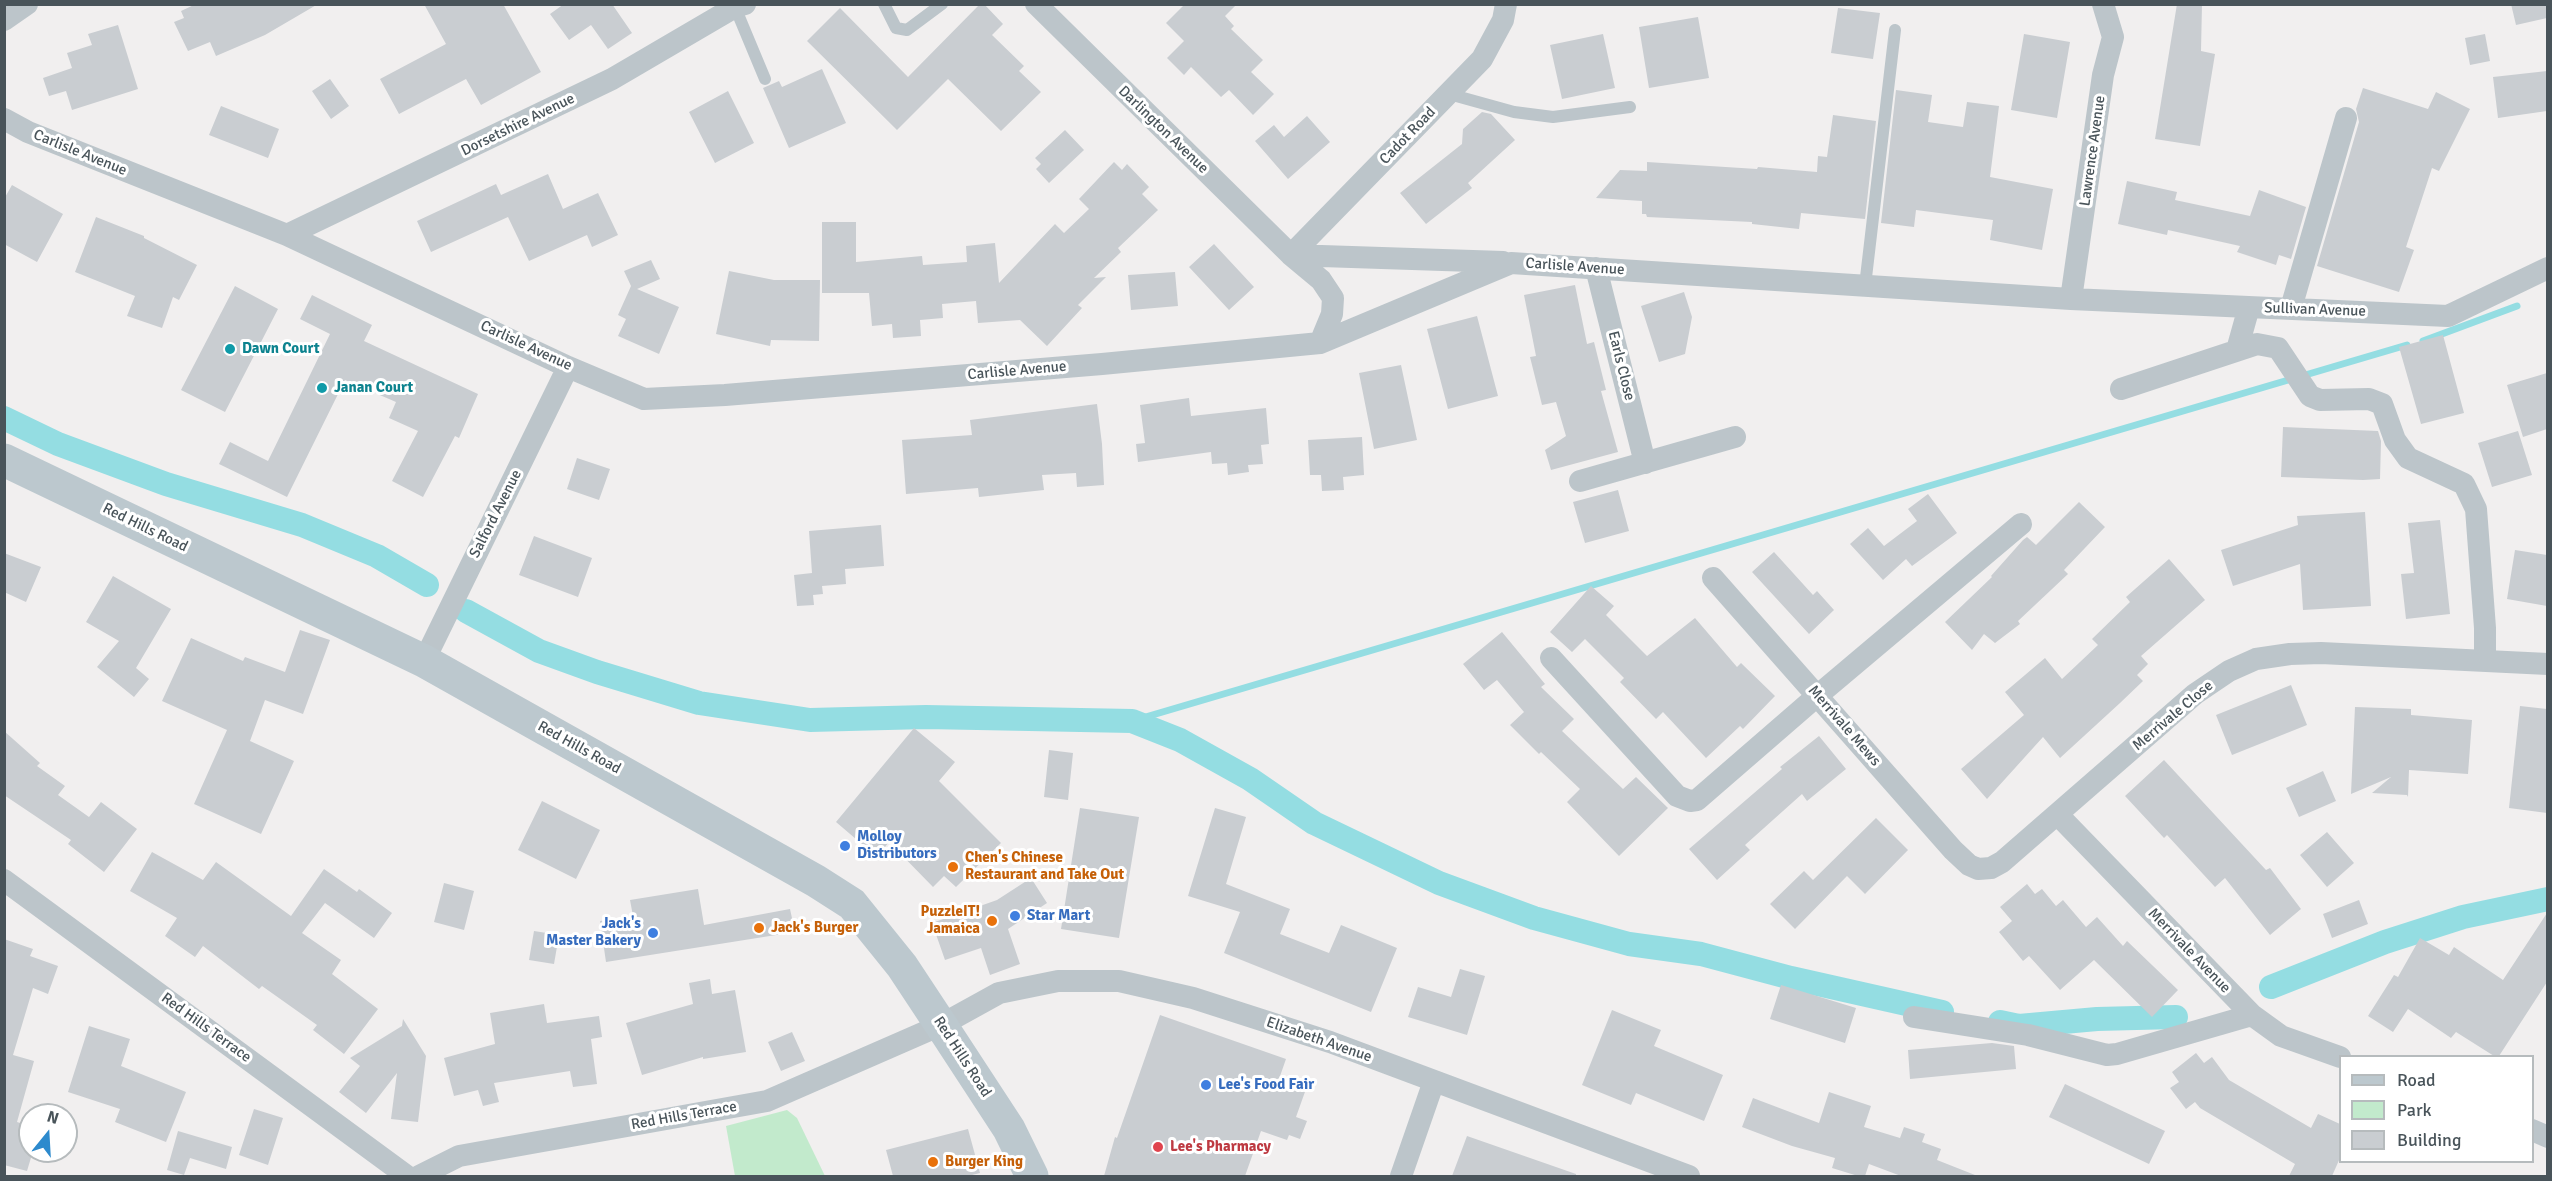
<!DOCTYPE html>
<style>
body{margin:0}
#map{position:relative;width:2552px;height:1181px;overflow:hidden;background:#f1efef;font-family:Signika,sans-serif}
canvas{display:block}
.frame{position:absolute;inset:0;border:6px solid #49545a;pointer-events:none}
.legend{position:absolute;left:2339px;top:1055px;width:195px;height:108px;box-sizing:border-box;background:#fff;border:2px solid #b6bbbd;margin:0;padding:8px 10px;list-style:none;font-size:18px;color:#49545a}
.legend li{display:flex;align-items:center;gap:12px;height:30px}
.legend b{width:30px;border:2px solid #b6bbbd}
.north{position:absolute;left:18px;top:1103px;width:60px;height:60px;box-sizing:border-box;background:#fff;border:2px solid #b6bbbd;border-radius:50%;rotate:18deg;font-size:16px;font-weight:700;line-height:24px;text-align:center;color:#49545a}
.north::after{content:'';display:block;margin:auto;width:21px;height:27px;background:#2d8acd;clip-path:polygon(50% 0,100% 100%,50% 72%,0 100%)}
</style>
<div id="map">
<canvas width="2552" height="1181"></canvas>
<div class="frame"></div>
<ul class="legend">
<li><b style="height:8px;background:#bcc8ce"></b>Road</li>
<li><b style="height:16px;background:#c2eacc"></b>Park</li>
<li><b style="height:16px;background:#c9cdd1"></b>Building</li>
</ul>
<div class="north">N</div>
</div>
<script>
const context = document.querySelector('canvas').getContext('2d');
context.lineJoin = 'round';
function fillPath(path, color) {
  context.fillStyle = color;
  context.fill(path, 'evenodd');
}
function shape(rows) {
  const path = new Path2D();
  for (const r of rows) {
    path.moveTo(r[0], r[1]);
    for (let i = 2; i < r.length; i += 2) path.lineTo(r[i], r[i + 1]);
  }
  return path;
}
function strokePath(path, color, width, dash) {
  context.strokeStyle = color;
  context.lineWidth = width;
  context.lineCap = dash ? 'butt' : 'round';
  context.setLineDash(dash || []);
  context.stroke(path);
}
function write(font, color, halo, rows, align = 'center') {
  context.font = font + ' Signika,sans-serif';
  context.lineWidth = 6;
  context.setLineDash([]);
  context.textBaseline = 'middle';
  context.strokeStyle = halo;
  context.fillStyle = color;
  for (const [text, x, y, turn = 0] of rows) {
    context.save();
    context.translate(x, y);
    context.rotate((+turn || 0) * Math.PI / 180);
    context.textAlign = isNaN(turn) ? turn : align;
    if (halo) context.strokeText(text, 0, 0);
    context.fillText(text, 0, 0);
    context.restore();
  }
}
const green = shape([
 [787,1110,797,1118,825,1176,735,1176,726,1126]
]);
const stream = shape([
 [2423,341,2517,306],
 [1132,721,2407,345]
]);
const canal = shape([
 [4,418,58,444,166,484,302,525,377,556,427,585],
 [466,611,539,651,597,672,699,703,810,720,926,717,1132,721,1180,740,1250,779,1314,823,1439,883,1534,918,1629,944,1701,954,1791,978,1942,1012],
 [2271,987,2385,942,2463,917,2548,899],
 [2000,1022,2019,1026,2097,1019,2176,1017]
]);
const building = shape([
 [196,4,318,4,265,35,216,56,210,42,188,51,174,22,184,18,181,11],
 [424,4,503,4,541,72,481,105,466,79,399,114,380,79,446,44],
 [564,4,612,4,632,33,608,49,591,25,569,40,550,14],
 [980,4,984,4,1003,24,992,35,1024,66,1019,71,1041,92,1001,131,948,79,897,130,807,41,840,8,908,77],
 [1185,4,1237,4,1225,16,1234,26,1231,29,1263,60,1251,72,1274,94,1253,115,1229,90,1221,97,1191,67,1184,75,1167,58,1184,41,1166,23],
 [2177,4,2202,4,2201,51,2215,54,2200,146,2155,139],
 [2511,4,2547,4,2547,18,2516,25],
 [1838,8,1880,13,1873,59,1831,53],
 [1698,17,1709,78,1649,88,1639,27],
 [118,25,138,89,72,110,66,91,49,96,43,78,72,68,67,53,92,45,88,34],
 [1603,34,1615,88,1562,99,1550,45],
 [2024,34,2070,42,2057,118,2011,110],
 [2485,34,2490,61,2470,65,2465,38],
 [822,69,846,123,789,148,763,88,779,81,782,87],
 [2547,71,2547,111,2498,118,2493,77],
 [330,79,349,106,331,119,312,91],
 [2363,88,2428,109,2436,92,2470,109,2439,171,2432,168,2406,247,2414,250,2399,292,2317,266,2359,122,2356,109],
 [1896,90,1932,95,1928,122,1963,127,1967,102,1999,106,1990,177,2053,189,2042,250,1990,240,1993,220,1916,210,1914,227,1881,223],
 [728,91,754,143,715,163,689,112],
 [221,106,279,129,268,158,209,135],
 [1482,112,1491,114,1515,140,1468,183,1472,188,1426,224,1400,193,1462,144,1463,129],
 [1833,115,1876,121,1865,219,1801,213,1799,229,1752,224,1752,222,1647,217,1646,214,1642,214,1642,201,1596,198,1620,170,1647,171,1647,162,1757,169,1758,167,1817,172,1818,156,1827,157],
 [1307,116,1330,142,1288,179,1255,141,1274,125,1284,137],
 [1065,130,1084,150,1049,183,1036,169,1041,164,1035,158],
 [1114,162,1122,170,1127,164,1149,187,1142,194,1158,210,1118,248,1121,252,1094,278,1106,277,1078,305,1082,308,1047,346,1020,320,978,323,976,301,942,304,943,318,920,320,921,336,893,338,892,324,872,326,869,293,822,293,822,222,856,222,856,262,922,256,923,265,967,262,966,246,995,243,999,283,1055,224,1064,233,1089,209,1079,199],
 [548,174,563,209,598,193,618,235,592,247,587,235,529,261,508,217,431,252,417,221,496,184,501,195],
 [2127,181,2177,192,2175,200,2250,216,2259,190,2306,207,2291,259,2279,255,2276,265,2237,252,2240,246,2168,230,2167,235,2118,224],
 [12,185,63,214,37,262,4,244,4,199],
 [96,217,144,236,144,238,197,265,179,300,173,297,162,328,127,316,135,296,75,272],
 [1214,244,1254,287,1229,310,1189,267],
 [651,260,660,279,637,289,679,307,659,354,618,336,626,319,618,315,631,286,624,271],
 [729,271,774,280,820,280,819,341,771,340,770,346,716,334],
 [1175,272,1178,306,1131,310,1128,275],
 [1575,285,1587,344,1594,342,1606,390,1601,391,1618,452,1551,470,1545,450,1566,436,1556,402,1542,405,1530,357,1536,356,1524,295],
 [235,286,278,309,225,412,181,390],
 [1684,292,1692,317,1685,354,1659,362,1641,306],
 [312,295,372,325,364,341,478,394,459,438,455,436,423,497,392,481,418,431,389,418,396,402,345,380,287,497,219,464,230,442,268,461,330,334,300,319],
 [1477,316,1498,396,1448,409,1427,329],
 [2443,335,2464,413,2421,424,2399,347],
 [1401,365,1417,440,1374,449,1359,373],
 [2547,373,2547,429,2523,437,2507,385],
 [1189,398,1191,416,1266,408,1269,444,1261,445,1263,464,1248,465,1249,472,1228,475,1227,463,1212,464,1211,452,1138,462,1136,444,1145,443,1140,405],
 [1097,404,1102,444,1104,485,1077,487,1076,473,1042,475,1044,490,979,497,978,488,906,494,902,440,972,435,970,420],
 [2283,427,2378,431,2381,441,2380,479,2363,480,2281,477],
 [2518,431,2532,475,2492,487,2478,443],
 [1362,437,1364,475,1343,477,1344,490,1322,491,1321,475,1310,475,1308,440],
 [577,458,610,469,599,500,567,489],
 [1618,490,1629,531,1585,543,1573,502],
 [1928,494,1957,533,1912,566,1906,559,1883,580,1850,544,1868,528,1884,546,1917,521,1908,509],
 [2079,502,2105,527,2064,570,2068,574,2018,621,2020,624,1995,643,1984,634,1972,650,1945,622,1992,577,1991,576,2023,540,2027,537,2036,545],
 [2365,512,2371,606,2303,610,2300,564,2233,586,2221,550,2298,525,2297,516],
 [2440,520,2450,614,2406,619,2401,574,2414,573,2408,523],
 [881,525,884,566,845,569,846,584,822,586,823,594,813,595,814,605,797,606,794,575,812,573,809,531],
 [534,536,592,558,578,597,519,575],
 [2515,550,2547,555,2547,606,2507,599],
 [1774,552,1813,595,1817,591,1834,610,1809,634,1752,572],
 [4,553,41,567,26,602,4,592],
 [2169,559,2205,600,2141,656,2148,664,2137,675,2143,681,2120,703,2060,758,2043,737,1987,799,1961,769,2024,715,2005,692,2045,658,2062,679,2098,645,2092,639,2130,602,2126,597],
 [113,576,171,609,136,668,149,679,134,697,97,667,119,641,86,622],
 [1591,586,1614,606,1606,615,1647,656,1695,618,1737,667,1741,663,1775,696,1743,729,1740,726,1706,758,1663,712,1656,719,1620,682,1624,678,1585,639,1572,652,1550,632],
 [300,630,330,640,303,714,265,700,250,741,294,761,261,834,194,804,227,730,162,701,191,638,243,661,245,657,285,672],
 [1502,632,1545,684,1541,687,1574,719,1562,731,1623,789,1636,777,1668,808,1619,856,1567,802,1580,789,1541,752,1539,754,1510,725,1524,712,1497,680,1484,690,1463,664],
 [2291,685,2307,725,2232,755,2216,715],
 [2520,706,2547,709,2547,813,2509,808],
 [2355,707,2411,709,2411,715,2472,720,2468,774,2409,770,2408,797,2407,795,2372,793,2391,777,2351,794],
 [914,728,955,762,939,781,1001,843,956,887,944,876,933,887,889,842,877,857,836,822],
 [4,731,40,763,37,766,65,786,58,795,89,817,101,802,137,829,104,872,68,844,71,840,4,795],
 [1819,736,1846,769,1807,801,1802,794,1745,845,1750,850,1717,880,1689,849,1782,769,1780,767],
 [1049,750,1073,753,1068,800,1044,797],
 [2164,760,2266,870,2270,868,2301,909,2270,935,2225,878,2215,887,2167,835,2164,838,2125,796],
 [2323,771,2336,801,2299,817,2286,788],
 [542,801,600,830,576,879,518,850],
 [1080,808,1139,817,1119,938,1061,929],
 [1215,808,1246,817,1226,884,1290,909,1280,934,1329,953,1341,925,1397,948,1371,1012,1224,953,1240,912,1188,896],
 [1876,818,1908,850,1865,894,1847,876,1795,929,1770,904,1804,871,1813,880],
 [2327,832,2354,863,2327,887,2300,855],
 [152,852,203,880,216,862,291,916,324,869,357,892,359,889,392,913,374,938,325,903,302,933,341,960,332,974,378,1009,344,1054,313,1030,317,1025,262,986,259,989,203,946,195,957,165,936,177,918,130,891],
 [1031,878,1047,903,1008,929,1020,964,990,975,981,948,945,960,932,923,997,900],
 [444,883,474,891,464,930,434,922],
 [2027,884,2035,894,2042,889,2056,906,2063,900,2086,927,2097,917,2123,946,2127,941,2178,990,2152,1017,2094,960,2060,990,2029,956,2023,961,1999,932,2012,921,2000,907],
 [698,889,704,925,790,909,795,932,606,962,600,921,633,916,630,900],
 [2359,900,2368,924,2332,938,2323,914],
 [2547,913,2547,982,2499,1056,2494,1056,2456,1032,2451,1038,2408,1009,2393,1032,2368,1016,2394,975,2398,977,2420,938,2449,955,2454,947,2503,980],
 [534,931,559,935,554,964,529,960],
 [4,939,33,949,30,956,58,966,48,994,33,988,13,1055,34,1061,17,1122,30,1126,30,1151,33,1151,27,1171,4,1165],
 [1460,969,1485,976,1467,1035,1408,1017,1418,987,1451,997],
 [710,979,712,994,735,990,746,1052,703,1059,703,1057,642,1075,626,1023,693,1004,689,983],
 [1781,985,1856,1008,1845,1043,1770,1019],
 [544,1004,547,1023,599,1016,602,1037,591,1039,597,1084,573,1087,570,1071,494,1083,499,1102,483,1106,478,1090,454,1096,444,1058,495,1044,490,1013],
 [1612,1010,1661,1030,1654,1046,1723,1075,1704,1121,1636,1093,1631,1105,1582,1085],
 [1160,1015,1286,1059,1279,1079,1306,1089,1296,1117,1307,1121,1300,1139,1289,1135,1287,1140,1261,1131,1245,1176,1104,1176,1115,1137,1117,1138],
 [403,1019,426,1056,418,1122,391,1119,397,1073,366,1113,339,1092,360,1066,350,1058,402,1026],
 [89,1026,130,1039,121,1066,186,1092,166,1142,115,1122,120,1109,68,1092],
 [792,1032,805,1061,781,1071,768,1042],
 [1992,1043,2014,1046,2016,1069,1910,1079,1908,1050],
 [2196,1053,2204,1063,2212,1057,2229,1080,2311,1128,2318,1114,2340,1124,2340,1158,2332,1176,2289,1176,2295,1164,2200,1108,2195,1102,2186,1109,2170,1088,2179,1082,2172,1072],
 [2065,1084,2165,1131,2149,1164,2049,1117],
 [1829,1092,1871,1106,1864,1127,1900,1138,1904,1127,1925,1134,1922,1142,1941,1149,1937,1160,1975,1175,1975,1176,1901,1176,1869,1164,1865,1176,1858,1176,1832,1168,1835,1158,1792,1146,1742,1127,1753,1098,1819,1123],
 [254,1109,283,1118,268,1165,239,1155],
 [968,1129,980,1173,968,1176,893,1176,886,1150],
 [178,1131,232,1147,226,1169,190,1158,184,1175,167,1170],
 [1467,1136,1576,1174,1576,1176,1452,1176]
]);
const lane = shape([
 [884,4,896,28,907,30,942,4],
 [735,7,765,79],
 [1449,94,1514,112,1553,117,1630,107],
 [1865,286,1895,30]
]);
const street = shape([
 [1036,4,1291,255,1321,280,1333,298,1332,314,1320,343],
 [4,20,27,4],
 [4,119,28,132,287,235,568,367,644,399,725,395,1102,364,1320,343,1511,263,2071,299,2448,316,2548,268],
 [287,235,612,79,735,7,745,4],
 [1291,255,1482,59,1503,20,1506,4],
 [1291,255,1503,262],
 [1596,268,1645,463],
 [2071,299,2103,75,2113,37,2103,4],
 [2291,308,2346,118],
 [2237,350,2249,307],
 [2121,389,2257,344,2278,348,2310,396,2320,400,2369,399,2382,404,2395,440,2408,458,2464,484,2476,509,2485,628,2485,661],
 [1580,481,1735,437],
 [1713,578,1953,850,1969,865,1978,869,1991,868,2002,862,2195,694,2229,671,2256,659,2290,654,2321,653,2548,664],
 [1551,658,1677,796,1690,801,1697,800,1817,696,2021,524],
 [424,661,568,367],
 [2058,815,2252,1015,2281,1036,2340,1057],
 [4,880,407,1176],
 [1914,1017,2028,1035,2107,1055,2117,1054,2252,1015],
 [2532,1130,2548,1137],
 [419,1176,459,1156,767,1101,941,1025,999,993,1058,981,1119,981,1193,998,1330,1042,1689,1176],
 [1401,1176,1434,1081]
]);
const secondary = shape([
 [4,460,424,661,816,881,852,904,902,966,941,1025,1009,1129,1032,1176]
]);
const markers = [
 [230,349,6,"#0f9aa8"],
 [322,388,6,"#0f9aa8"],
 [845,846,6,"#3f7fe0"],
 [953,867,6,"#e8710a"],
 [1015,916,6,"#3f7fe0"],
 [992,921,6,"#e8710a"],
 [759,928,6,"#e8710a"],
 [653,933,6,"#3f7fe0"],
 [1206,1085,6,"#3f7fe0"],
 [1158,1147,6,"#e0444e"],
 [933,1162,6,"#e8710a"]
];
const streetNames = [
 ["Dorsetshire Avenue",518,125,-26],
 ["Darlington Avenue",1163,130,44],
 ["Cadot Road",1408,136,-46],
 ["Lawrence Avenue",2093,151,-82],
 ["Carlisle Avenue",80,153,22],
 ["Carlisle Avenue",1575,267,4],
 ["Sullivan Avenue",2315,310,2],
 ["Carlisle Avenue",526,346,25],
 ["Earls Close",1621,366,76],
 ["Carlisle Avenue",1017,371,-5],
 ["Salford Avenue",496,514,-63],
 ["Red Hills Road",145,528,26],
 ["Merrivale Close",2173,716,-40],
 ["Merrivale Mews",1844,726,49],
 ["Red Hills Road",579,748,29],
 ["Merrivale Avenue",2189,951,46],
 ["Red Hills Terrace",206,1028,36],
 ["Elizabeth Avenue",1319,1040,19],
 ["Red Hills Road",962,1057,57],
 ["Red Hills Terrace",684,1116,-10]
];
const cultureNames = [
 ["Dawn Court",242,349],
 ["Janan Court",334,388]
];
const shopNames = [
 ["Molloy",857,837],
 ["Distributors",857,854],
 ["Star Mart",1027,916],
 ["Jack's",641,924,"right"],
 ["Master Bakery",641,941,"right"],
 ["Lee's Food Fair",1218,1085]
];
const foodNames = [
 ["Chen's Chinese",965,858],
 ["Restaurant and Take Out",965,875],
 ["PuzzleIT!",980,912,"right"],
 ["Jamaica",980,929,"right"],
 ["Jack's Burger",771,928],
 ["Burger King",945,1162]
];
const healthNames = [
 ["Lee's Pharmacy",1170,1147]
];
fillPath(green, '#c2eacc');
strokePath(stream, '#94dde2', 7);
strokePath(canal, '#94dde2', 24);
fillPath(building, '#c9cdd1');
strokePath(lane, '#bcc5ca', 12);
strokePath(street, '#bcc5ca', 22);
strokePath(secondary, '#bcc8ce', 33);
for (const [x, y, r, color] of markers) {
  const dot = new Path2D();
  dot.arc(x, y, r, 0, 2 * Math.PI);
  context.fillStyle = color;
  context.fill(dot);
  strokePath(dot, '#fff', 2);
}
write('15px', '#49545a', '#fff', streetNames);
write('bold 15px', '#0d838f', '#fff', cultureNames, 'left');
write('bold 15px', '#366cbe', '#fff', shopNames, 'left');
write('bold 15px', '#c56008', '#fff', foodNames, 'left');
write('bold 15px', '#be3a42', '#fff', healthNames, 'left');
</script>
